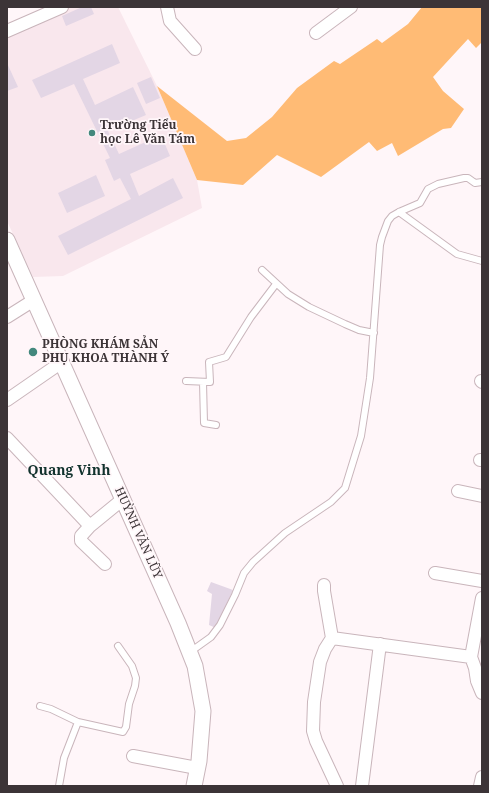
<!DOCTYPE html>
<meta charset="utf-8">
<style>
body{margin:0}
#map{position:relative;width:489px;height:793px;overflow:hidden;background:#fff6f9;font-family:"Noto Serif",serif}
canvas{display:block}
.frame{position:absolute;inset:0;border:8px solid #3c3437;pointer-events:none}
</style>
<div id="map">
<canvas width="489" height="793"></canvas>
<div class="frame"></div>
</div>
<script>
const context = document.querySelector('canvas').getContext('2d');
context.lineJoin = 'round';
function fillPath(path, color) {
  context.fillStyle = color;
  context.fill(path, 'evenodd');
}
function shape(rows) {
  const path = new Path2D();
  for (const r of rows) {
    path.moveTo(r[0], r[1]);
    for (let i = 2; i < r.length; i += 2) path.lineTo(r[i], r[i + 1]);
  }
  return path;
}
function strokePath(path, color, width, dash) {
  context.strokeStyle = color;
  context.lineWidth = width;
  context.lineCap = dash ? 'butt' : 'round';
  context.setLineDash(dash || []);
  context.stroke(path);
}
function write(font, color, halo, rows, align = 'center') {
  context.font = font + ' "Noto Serif",serif';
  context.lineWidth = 3.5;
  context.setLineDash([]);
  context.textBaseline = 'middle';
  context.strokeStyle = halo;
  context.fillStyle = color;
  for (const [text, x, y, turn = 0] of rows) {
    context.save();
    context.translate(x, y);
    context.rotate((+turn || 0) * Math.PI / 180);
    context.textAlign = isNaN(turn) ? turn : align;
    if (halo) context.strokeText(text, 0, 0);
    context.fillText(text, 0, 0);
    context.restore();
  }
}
const built = shape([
 [71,7,118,7,157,86,197,180,202,208,63,276,33,277,7,221,7,35]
]);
const green = shape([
 [422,7,482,7,482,42,476,48,468,39,433,77,443,91,464,109,451,128,443,129,398,156,392,143,377,151,369,142,321,177,277,155,243,185,197,180,157,86,227,141,246,138,272,117,297,88,334,61,340,64,377,39,382,43,408,24]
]);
const building = shape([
 [82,7,91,7,94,14,66,26,62,16],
 [112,44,120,63,83,79,95,105,133,87,146,115,108,131,119,154,161,135,170,156,130,174,139,196,173,178,183,198,68,255,58,236,131,199,120,178,114,181,105,160,110,158,74,84,41,98,32,80],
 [7,63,18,87,7,91],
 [151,77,160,98,146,104,137,83],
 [96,175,105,196,67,213,58,193],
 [211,582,233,590,216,628,209,625,212,594,207,591]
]);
const service = shape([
 [399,212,457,254,482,261],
 [262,270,288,294,309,307,345,324,359,330,374,333],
 [186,381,210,382,209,362,226,357,251,317,276,284],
 [203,382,204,423,216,425],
 [190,652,211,637,220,625,235,595,244,573,253,562,285,533,331,502,345,488,361,436,370,378,380,245,382,237,388,221,392,216,399,212,420,203,428,189,438,184,464,178,468,178,475,183,482,182],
 [40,706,51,709,78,722,123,732,126,727,129,704,135,686,136,678,132,666,118,646],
 [59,786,64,758,78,722]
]);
const minor = shape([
 [167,7,170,21,195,49],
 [7,31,62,7],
 [316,33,351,7],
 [7,317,34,300],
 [481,381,482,382],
 [7,400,62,362],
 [7,438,90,526,123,499],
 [480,460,482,460],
 [458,491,482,496],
 [90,526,81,536,81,541,105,564],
 [435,573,482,581],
 [324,585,324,591,332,638],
 [471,657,475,668,477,681,482,693],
 [133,756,197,768],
 [337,786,316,741,313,731,314,702,320,662,325,649,332,638,471,657,482,598],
 [362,786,380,644],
 [480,786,482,777]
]);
const tertiary = shape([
 [7,240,178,623,195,666,203,711,199,761,194,786]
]);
const markers = [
 [92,133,4,"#43887d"],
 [33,352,5,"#43887d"]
];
const poiNames = [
 ["Trường Tiểu",100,126],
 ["học Lê Văn Tám",100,140],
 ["PHÒNG KHÁM SẢN",42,345],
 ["PHỤ KHOA THÀNH Ý",42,359]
];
const streetNames = [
 ["HUỲNH VĂN LŨY",138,533,66]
];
const quarterNames = [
 ["Quang Vinh",69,471]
];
fillPath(built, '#f9e7ed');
fillPath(green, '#ffbb75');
fillPath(building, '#e3d6e5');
strokePath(service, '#c9b5bb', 8);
strokePath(minor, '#c9b5bb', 14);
strokePath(tertiary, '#c9b5bb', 17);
strokePath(service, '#fff', 6);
strokePath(minor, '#fff', 12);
strokePath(tertiary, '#fff', 15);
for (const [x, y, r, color] of markers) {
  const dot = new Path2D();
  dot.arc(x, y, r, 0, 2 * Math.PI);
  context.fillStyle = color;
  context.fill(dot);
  strokePath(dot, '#fff6f9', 1.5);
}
write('bold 12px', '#3c3437', '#fff6f9', poiNames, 'left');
write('12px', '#3c3437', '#fff6f9', streetNames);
write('bold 14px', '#11322d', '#fff6f9', quarterNames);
</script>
